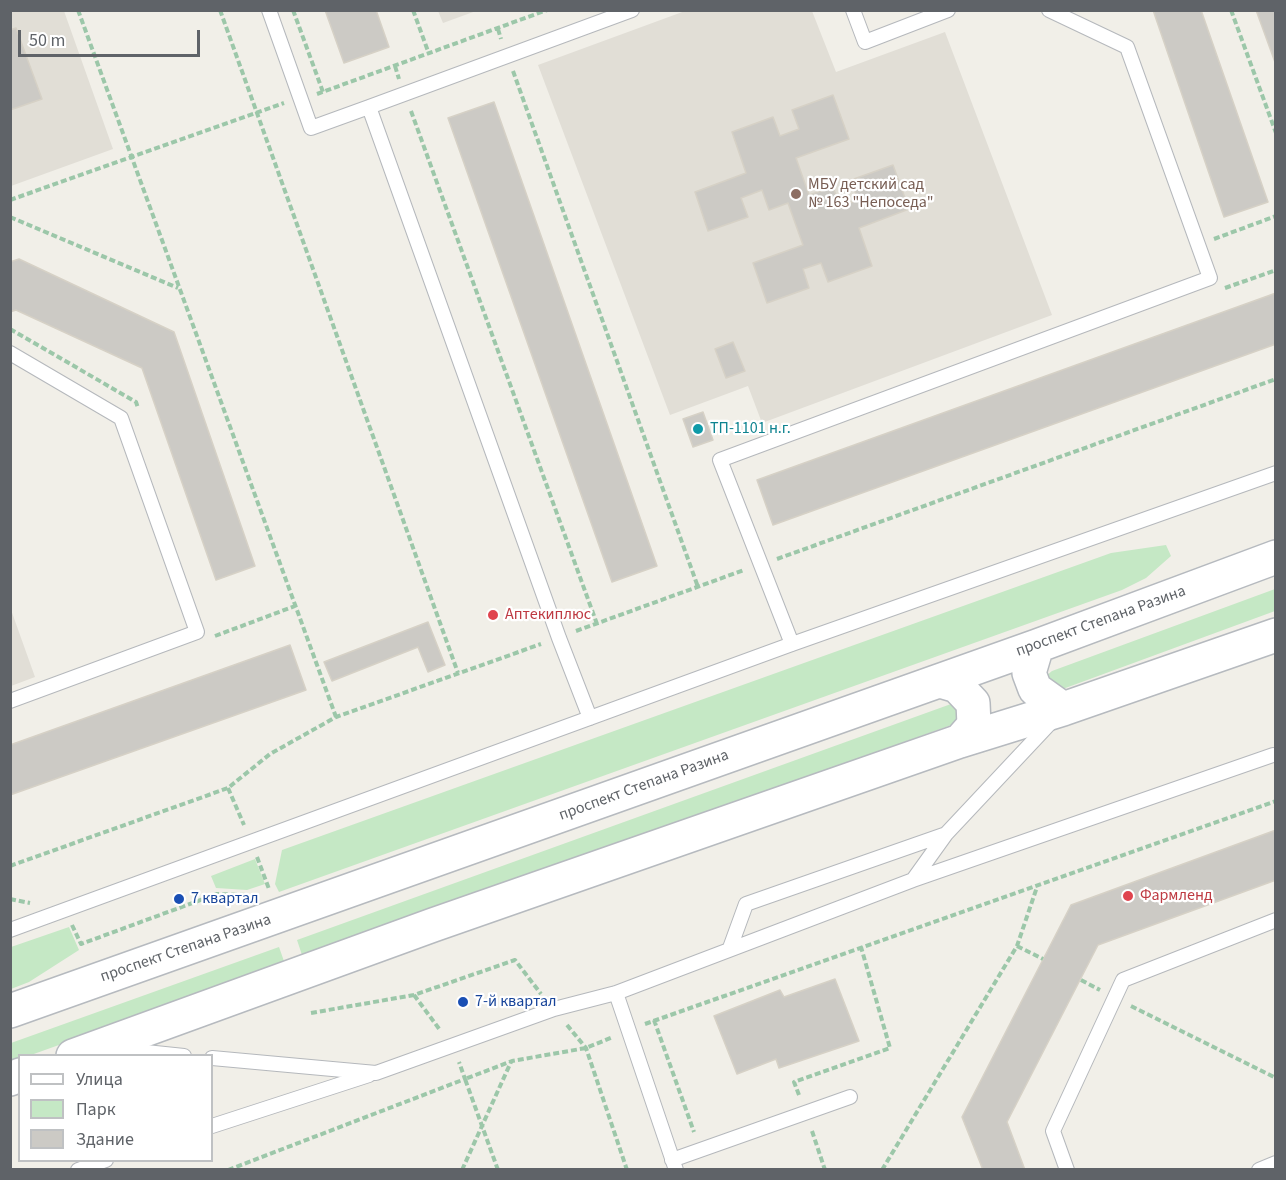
<!DOCTYPE html>
<meta charset="utf-8">
<style>
body{margin:0}
#map{position:relative;width:1286px;height:1180px;overflow:hidden;background:#f1efe8;font-family:"Source Sans 3",sans-serif}
canvas{display:block}
.frame{position:absolute;inset:0;border:12px solid #5f6368;pointer-events:none}
.legend{position:absolute;left:18px;top:1054px;width:195px;height:108px;box-sizing:border-box;background:#fff;border:2px solid #bfc1c3;margin:0;padding:8px 10px;list-style:none;font-size:18px;color:#5f6368}
.legend li{display:flex;align-items:center;gap:12px;height:30px}
.legend b{width:30px;border:2px solid #bfc1c3}
.scale{position:absolute;left:18px;top:30px;width:182px;height:27px;box-sizing:border-box;border:3px solid #5f6368;border-top:0;padding-left:8px;font-size:18px;line-height:21px;white-space:nowrap;color:#5f6368;-webkit-text-stroke:4px #fff;paint-order:stroke}
</style>
<div id="map">
<canvas width="1286" height="1180"></canvas>
<div class="frame"></div>
<ul class="legend">
<li><b style="height:8px;background:#fff"></b>Улица</li>
<li><b style="height:16px;background:#c5e8c5"></b>Парк</li>
<li><b style="height:16px;background:#cccac5"></b>Здание</li>
</ul>
<div class="scale">50 m</div>
</div>
<script>
const context = document.querySelector('canvas').getContext('2d');
context.lineJoin = 'round';
function fillPath(path, color) {
  context.fillStyle = color;
  context.fill(path, 'evenodd');
}
function shape(rows) {
  const path = new Path2D();
  for (const r of rows) {
    path.moveTo(r[0], r[1]);
    for (let i = 2; i < r.length; i += 2) path.lineTo(r[i], r[i + 1]);
  }
  return path;
}
function strokePath(path, color, width, dash) {
  context.strokeStyle = color;
  context.lineWidth = width;
  context.lineCap = dash ? 'butt' : 'round';
  context.setLineDash(dash || []);
  context.stroke(path);
}
function write(font, color, halo, rows, align = 'center') {
  context.font = font + ' "Source Sans 3",sans-serif';
  context.lineWidth = 4.5;
  context.setLineDash([]);
  context.textBaseline = 'middle';
  context.strokeStyle = halo;
  context.fillStyle = color;
  for (const [text, x, y, turn = 0] of rows) {
    context.save();
    context.translate(x, y);
    context.rotate((+turn || 0) * Math.PI / 180);
    context.textAlign = isNaN(turn) ? turn : align;
    if (halo) context.strokeText(text, 0, 0);
    context.fillText(text, 0, 0);
    context.restore();
  }
}
const education = shape([
 [11,11,64,11,113,149,11,186],
 [438,11,438,10,476,11,443,23],
 [685,11,812,11,836,72,945,32,1052,315,762,423,748,386,670,415,538,65],
 [10,607,35,677,11,686,10,686]
]);
const green = shape([
 [1166,545,1171,556,1146,578,1122,590,279,892,275,884,282,850,1111,553],
 [1275,589,1275,611,1060,690,1052,690,1046,676,1052,671],
 [951,704,958,705,962,709,957,723,303,958,297,940],
 [255,859,265,884,247,890,216,888,211,876],
 [69,927,79,950,29,982,11,989,11,947],
 [279,947,285,964,31,1055,20,1056,19,1059,11,1063,11,1043]
]);
const building = shape([
 [325,10,376,10,389,47,344,63,325,10],
 [1153,10,1201,10,1268,202,1224,217,1153,10],
 [1256,10,1276,10,1276,65,1256,10],
 [16,28,42,99,10,110,10,30,16,28],
 [833,95,849,139,796,158,809,195,833,187,840,206,858,200,851,180,893,165,909,209,859,228,872,266,828,282,821,263,803,269,809,288,767,303,753,263,803,245,788,203,769,210,762,190,741,198,748,217,708,231,695,192,746,173,732,132,773,117,780,136,799,129,792,110,833,95],
 [494,102,657,566,612,582,448,118,494,102],
 [19,259,174,332,255,566,216,580,142,368,16,310,10,312,10,262,19,259],
 [1276,293,1276,344,773,525,757,480,1276,293],
 [733,342,745,371,726,378,715,349,733,342],
 [703,412,713,440,693,447,683,419,703,412],
 [428,622,445,665,428,672,418,647,332,681,324,662,428,622],
 [290,645,306,690,10,795,10,745,290,645],
 [1276,830,1276,880,1098,945,1007,1122,1025,1170,983,1170,962,1117,1071,905,1276,830],
 [835,979,859,1041,779,1068,776,1059,737,1074,714,1016,780,990,784,997,835,979]
]);
const path = shape([
 [78,10,336,717],
 [220,10,458,673],
 [293,10,323,92],
 [413,10,429,54],
 [1231,10,1276,133],
 [498,29,501,39],
 [395,66,399,79],
 [513,71,698,587],
 [317,94,547,10],
 [411,111,597,624],
 [10,200,284,103],
 [10,217,178,288],
 [1214,239,1276,216],
 [1225,288,1276,270],
 [10,329,136,402,138,408],
 [777,559,1276,379],
 [576,631,744,570],
 [215,636,295,606],
 [228,788,244,825],
 [257,857,269,889],
 [10,866,228,788,270,754,336,717,541,644],
 [10,899,30,903],
 [72,925,81,944,217,894,248,895],
 [1017,946,1043,959],
 [1081,980,1100,990],
 [414,995,440,1030],
 [1131,1006,1276,1078],
 [311,1013,414,995,515,960,541,994],
 [654,1020,694,1132],
 [645,1024,1276,801],
 [567,1025,586,1048,627,1170],
 [799,1095,794,1082,890,1048,861,947],
 [812,1131,825,1170],
 [228,1170,465,1079,459,1062],
 [462,1170,511,1062],
 [498,1170,465,1079,512,1061,586,1048,613,1037],
 [882,1170,1017,946,1037,887]
]);
const lane = shape([
 [269,10,311,128,369,107,559,638,590,718],
 [853,10,865,42,948,10],
 [369,107,632,10],
 [10,353,121,418,197,632,10,701],
 [792,644,720,460,1210,278,1127,47,1049,10],
 [913,880,1273,755],
 [10,930,792,644,1276,473],
 [730,948,746,904,946,834],
 [616,993,676,1170],
 [117,1049,184,1056],
 [212,1058,376,1073,554,1009,616,993,913,880,946,834,1053,720],
 [212,1126,369,1075],
 [672,1160,850,1097],
 [78,1170,106,1160],
 [1067,1170,1053,1131,1123,980,1276,920],
 [1259,1170,1276,1163]
]);
const secondary = shape([
 [1037,646,1029,673,1035,689,1063,709],
 [940,681,957,686,973,703,974,725,960,741],
 [10,1011,1037,646,1276,557],
 [73,1056,433,925,960,741,1063,709,1276,635],
 [10,1079,20,1075]
]);
const markers = [
 [796,194,6,"#8d6e63"],
 [698,429,6,"#0f9aa8"],
 [493,615,6,"#e0444e"],
 [1128,896,6,"#e0444e"],
 [179,899,6,"#1a4fb4"],
 [463,1002,6,"#1a4fb4"]
];
const educationNames = [
 ["МБУ детский сад",808,185],
 ["№ 163 \"Непоседа\"",808,203]
];
const cultureNames = [
 ["ТП-1101 н.г.",710,429]
];
const healthNames = [
 ["Аптекиплюс",505,615],
 ["Фармленд",1140,896]
];
const streetNames = [
 ["проспект Степана Разина",1101,622,-20],
 ["проспект Степана Разина",644,786,-20],
 ["проспект Степана Разина",186,949,-19]
];
const transitNames = [
 ["7 квартал",191,899],
 ["7-й квартал",475,1002]
];
fillPath(education, '#e1ded6');
fillPath(green, '#c5e8c5');
fillPath(building, '#cccac5');
strokePath(building, '#d6d1c6', 1.5);
strokePath(lane, '#b5b8bc', 16);
strokePath(secondary, '#b6babf', 36);
strokePath(path, '#9cc7a9', 4, [6, 3]);
strokePath(lane, '#fff', 14);
strokePath(secondary, '#fff', 33);
for (const [x, y, r, color] of markers) {
  const dot = new Path2D();
  dot.arc(x, y, r, 0, 2 * Math.PI);
  context.fillStyle = color;
  context.fill(dot);
  strokePath(dot, '#fff', 2);
}
write('16px', '#785e54', '#fff', educationNames, 'left');
write('16px', '#0d838f', '#fff', cultureNames, 'left');
write('16px', '#be3a42', '#fff', healthNames, 'left');
write('16px', '#5f6368', '#fff', streetNames);
write('16px', '#164399', '#fff', transitNames, 'left');
</script>
